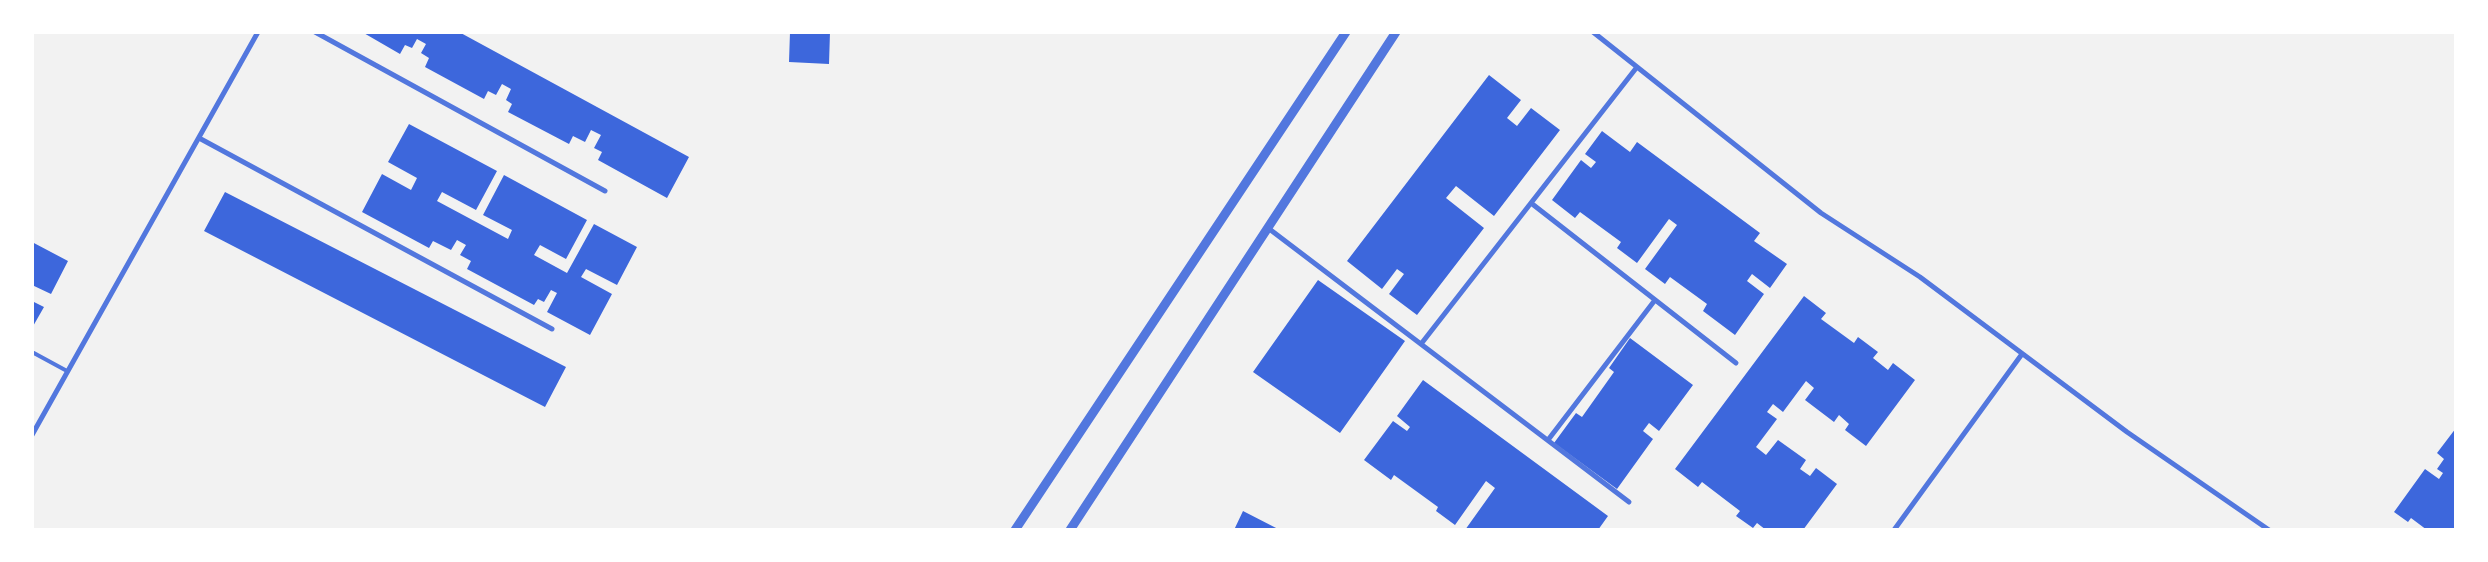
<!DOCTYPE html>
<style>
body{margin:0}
#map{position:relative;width:2488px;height:562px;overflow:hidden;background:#f2f2f2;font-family:Roboto,sans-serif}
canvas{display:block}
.frame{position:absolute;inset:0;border:34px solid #fff;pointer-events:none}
</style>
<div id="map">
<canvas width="2488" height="562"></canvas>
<div class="frame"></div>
</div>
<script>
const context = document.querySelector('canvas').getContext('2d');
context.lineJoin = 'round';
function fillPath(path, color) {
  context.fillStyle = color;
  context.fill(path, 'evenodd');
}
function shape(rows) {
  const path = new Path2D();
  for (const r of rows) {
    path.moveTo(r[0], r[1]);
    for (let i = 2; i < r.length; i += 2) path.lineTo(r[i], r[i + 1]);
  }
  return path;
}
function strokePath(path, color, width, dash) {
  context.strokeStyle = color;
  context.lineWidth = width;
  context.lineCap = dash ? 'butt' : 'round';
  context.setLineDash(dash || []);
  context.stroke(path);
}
const building = shape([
 [362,32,459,32,689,157,667,198,598,160,602,152,594,148,601,135,591,130,585,142,573,136,569,144,508,112,512,104,506,100,511,89,502,84,496,95,488,91,484,99,425,67,429,58,421,53,426,44,417,39,412,48,405,45,400,54],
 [790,32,830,32,829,64,789,62],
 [1489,75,1521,100,1507,118,1517,126,1531,108,1560,130,1494,216,1456,186,1446,198,1484,228,1417,315,1389,294,1404,274,1397,269,1382,289,1347,261],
 [409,124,497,171,476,210,442,192,437,201,508,239,512,230,483,215,504,175,587,220,566,259,540,245,534,255,567,273,594,224,637,247,617,285,586,269,581,277,612,294,590,335,547,312,557,293,551,290,544,302,538,299,534,305,467,269,471,261,460,255,466,245,457,240,451,250,433,241,429,248,362,212,382,174,411,190,417,178,388,162],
 [1602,131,1630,152,1637,142,1760,233,1754,241,1787,264,1770,288,1752,274,1747,281,1764,294,1735,335,1703,311,1707,304,1670,277,1665,284,1645,269,1677,225,1669,219,1637,263,1617,248,1621,242,1580,212,1575,218,1552,200,1581,160,1591,168,1596,162,1585,154],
 [225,192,566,367,545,407,204,231],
 [32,242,68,261,51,294,32,285],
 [1318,280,1405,341,1340,433,1253,372],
 [1804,296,1826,313,1821,319,1854,343,1858,337,1878,352,1873,358,1888,370,1893,363,1915,380,1866,446,1845,430,1849,424,1839,415,1834,422,1805,400,1814,388,1806,381,1783,412,1773,404,1767,412,1777,419,1756,447,1766,455,1778,440,1806,460,1800,469,1810,476,1816,468,1837,484,1803,530,1766,530,1757,523,1753,528,1736,516,1740,511,1702,482,1698,487,1675,469],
 [32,301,44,307,32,328],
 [1630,338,1693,385,1659,431,1649,423,1643,431,1653,439,1617,489,1554,443,1576,413,1582,417,1614,372,1609,368],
 [1423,380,1608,516,1598,530,1465,530,1495,488,1486,481,1455,525,1436,511,1438,507,1394,475,1391,480,1364,460,1393,421,1407,431,1410,427,1397,416],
 [2456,428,2456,530,2427,530,2411,518,2408,522,2394,512,2425,469,2439,479,2443,473,2437,469,2444,459,2437,453],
 [1243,511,1280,530,1234,530]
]);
const service = shape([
 [32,352,67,371]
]);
const minor = shape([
 [315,32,605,191],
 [1593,32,1821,213,1920,277,2127,432,2269,530],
 [199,138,552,329],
 [1531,203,1736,363],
 [1268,228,1629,502],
 [1421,344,1637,67],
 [32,435,258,32],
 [1548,440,1655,300],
 [1894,530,2022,354]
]);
const tertiary = shape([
 [1015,530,1346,32],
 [1070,530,1396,32]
]);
fillPath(building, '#3d67dc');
strokePath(service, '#5277de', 4);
strokePath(minor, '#5277de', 5);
strokePath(tertiary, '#5277de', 9);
</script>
